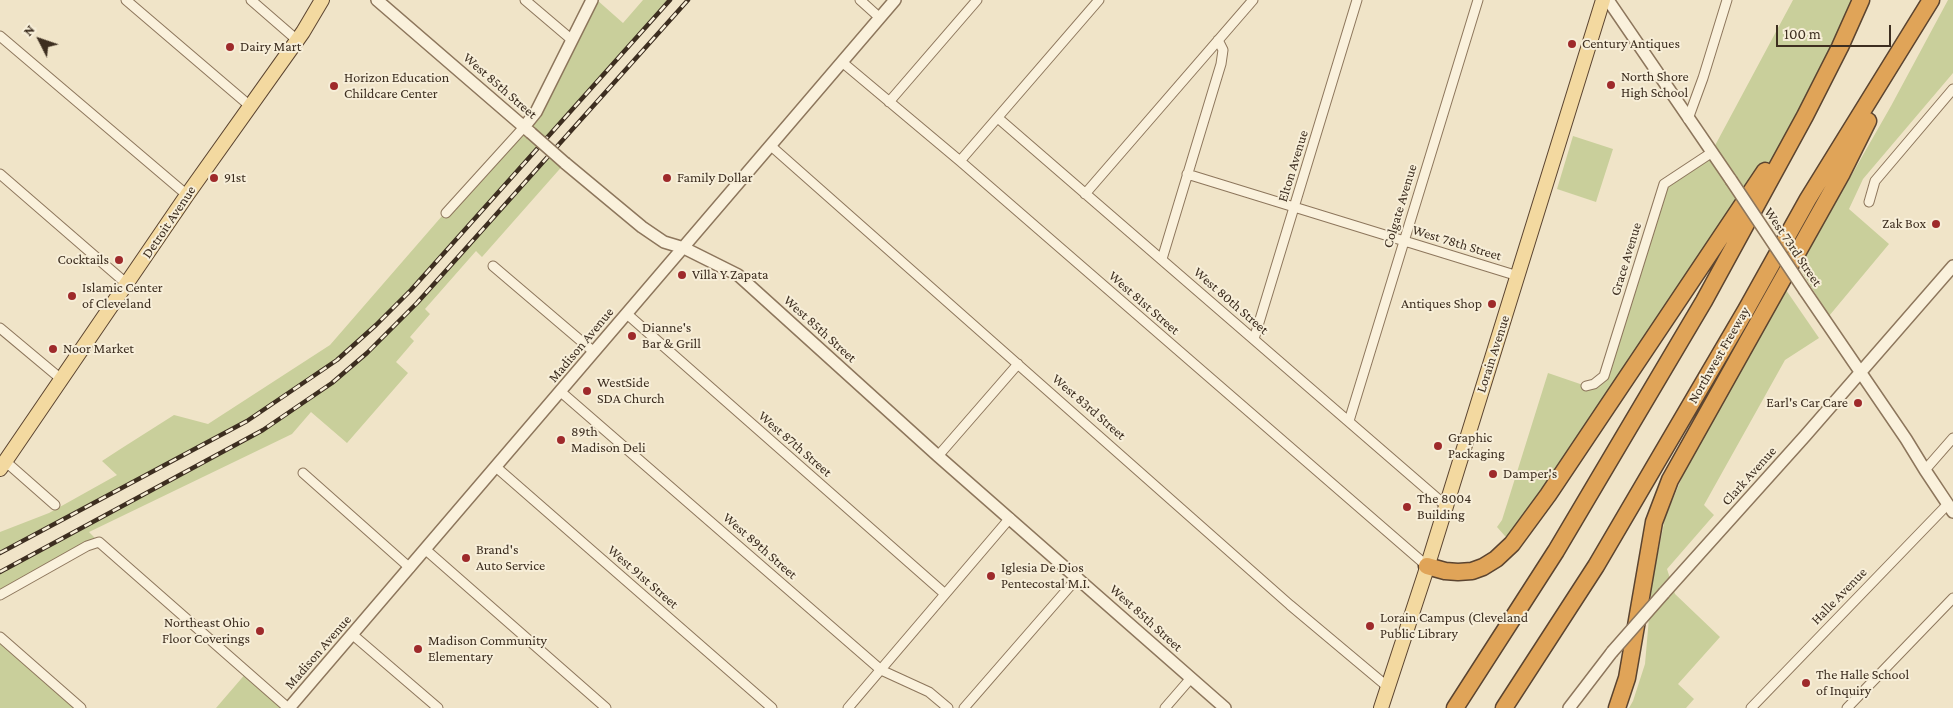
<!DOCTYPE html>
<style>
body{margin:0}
#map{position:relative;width:1953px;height:708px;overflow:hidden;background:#f0e4c8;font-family:"Crimson Pro",serif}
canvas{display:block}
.north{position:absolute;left:15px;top:15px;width:50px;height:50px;-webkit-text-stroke:4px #f7eed8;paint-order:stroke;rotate:311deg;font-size:14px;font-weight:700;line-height:20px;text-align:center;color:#3d2e20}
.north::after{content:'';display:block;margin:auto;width:18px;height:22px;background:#3d2e20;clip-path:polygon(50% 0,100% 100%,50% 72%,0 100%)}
.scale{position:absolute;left:1776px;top:25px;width:115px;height:22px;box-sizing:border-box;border:2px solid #3d2e20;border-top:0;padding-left:6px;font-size:15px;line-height:18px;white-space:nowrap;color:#3d2e20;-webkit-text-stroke:4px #f7eed8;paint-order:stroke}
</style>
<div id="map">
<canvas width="1953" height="708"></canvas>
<div class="north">N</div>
<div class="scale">100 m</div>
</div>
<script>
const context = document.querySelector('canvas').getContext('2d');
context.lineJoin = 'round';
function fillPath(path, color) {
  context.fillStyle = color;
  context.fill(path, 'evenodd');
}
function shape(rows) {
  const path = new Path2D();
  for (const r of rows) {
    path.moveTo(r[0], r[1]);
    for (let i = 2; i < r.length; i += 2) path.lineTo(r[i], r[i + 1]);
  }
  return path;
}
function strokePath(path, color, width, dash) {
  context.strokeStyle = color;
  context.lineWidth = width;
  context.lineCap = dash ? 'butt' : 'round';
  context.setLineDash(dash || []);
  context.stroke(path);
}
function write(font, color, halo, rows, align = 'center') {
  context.font = font + ' "Crimson Pro",serif';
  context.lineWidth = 4;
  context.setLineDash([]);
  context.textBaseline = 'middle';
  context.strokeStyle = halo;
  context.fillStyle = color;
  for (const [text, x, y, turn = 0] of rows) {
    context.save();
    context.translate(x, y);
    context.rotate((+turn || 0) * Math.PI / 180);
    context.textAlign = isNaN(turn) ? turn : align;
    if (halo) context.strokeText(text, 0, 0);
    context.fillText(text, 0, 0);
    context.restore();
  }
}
const green = shape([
 [597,0,623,23,643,0,670,0,411,290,376,325,337,360,247,421,0,553,0,532,49,513,117,475,102,461,122,448,174,415,208,424,330,345,442,216,524,127],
 [1793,0,1861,0,1805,116,1512,544,1497,527,1502,520,1548,373,1586,386,1604,376,1664,184,1711,153],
 [1948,0,1953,0,1953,73,1863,179,1849,209,1889,244,1829,316,1799,267,1891,106],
 [1573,136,1613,149,1596,202,1557,189],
 [553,152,565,163,482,257,476,251,425,309,430,314,410,337,414,341,396,362,408,373,347,443,311,412,292,434,89,532,99,542,0,595,0,572,263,430,332,383,392,330],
 [1786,290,1819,338,1785,360,1704,505,1714,515,1667,569,1675,594,1720,637,1678,684,1694,699,1686,708,1629,708,1633,701,1645,664,1652,583,1665,518,1691,456],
 [0,637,79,708,0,708],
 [247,672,287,708,216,708]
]);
const minor = shape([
 [126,0,250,106],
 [251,0,297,40],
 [525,0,572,40],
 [860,0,880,18],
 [0,36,187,195],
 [842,62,960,161,1427,566],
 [889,102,977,0],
 [998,118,1445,505],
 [1688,119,1703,78,1727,0],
 [771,146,1290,605,1389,688],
 [960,161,1099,0],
 [0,174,127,284],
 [1187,174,1518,276],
 [1085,194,1253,0],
 [1869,202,1875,181,1953,89],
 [446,213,524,127],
 [1162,259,1221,64,1223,50,1218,40],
 [493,266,594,352],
 [627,314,945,594],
 [0,328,61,379],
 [1254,339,1357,0],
 [1586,386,1594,384,1604,376,1664,184,1711,153],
 [561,392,881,670,929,692,948,708],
 [1349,421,1478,0],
 [938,456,1018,364],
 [5,461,55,505],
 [496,467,772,708],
 [1925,470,1953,438],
 [303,473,410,568],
 [426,550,606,708],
 [0,595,87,546,99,542,288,708],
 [353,635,438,708],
 [0,637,81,708],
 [848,708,1010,518],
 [964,708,1078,577],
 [1165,708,1191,678],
 [1751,708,1948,504],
 [1847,708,1953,598]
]);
const tertiary = shape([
 [377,0,531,133],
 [1608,0,1731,180],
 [524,127,536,112,592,0],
 [565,163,642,227,664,242,684,248,738,275,938,456,1225,708],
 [1805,291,1906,439,1925,470,1953,512],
 [1664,593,1805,436,1953,266],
 [289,708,895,0],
 [1569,708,1612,652]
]);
const primary = shape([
 [0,469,187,195,303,32,322,0],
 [1381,708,1425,574,1603,0]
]);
const motorway = shape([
 [1427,566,1445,571,1458,572,1472,571,1483,567,1496,559,1512,544,1548,495,1765,171],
 [1455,708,1556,551,1704,301,1805,116,1840,47,1861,0],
 [1504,708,1596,566,1746,310,1808,199,1931,0],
 [1617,708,1627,678,1654,522,1670,480,1842,173,1868,121]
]);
const rail = shape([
 [0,553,247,421,337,360,376,325,411,290,670,0],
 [0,572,263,430,332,383,367,353,417,303,688,0]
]);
const tertiaryBridge = shape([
 [531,133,565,163],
 [1731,180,1805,291],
 [1612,652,1664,593]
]);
const markers = [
 [1572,44,5,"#9e2a2b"],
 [230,47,5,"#9e2a2b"],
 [1611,85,5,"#9e2a2b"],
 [334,86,5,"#9e2a2b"],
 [214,178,5,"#9e2a2b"],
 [667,178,5,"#9e2a2b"],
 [1936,224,5,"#9e2a2b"],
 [119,260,5,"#9e2a2b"],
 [682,275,5,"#9e2a2b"],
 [72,296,5,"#9e2a2b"],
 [1492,304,5,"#9e2a2b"],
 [632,336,5,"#9e2a2b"],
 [53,349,5,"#9e2a2b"],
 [587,391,5,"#9e2a2b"],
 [1858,403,5,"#9e2a2b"],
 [561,440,5,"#9e2a2b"],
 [1438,446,5,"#9e2a2b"],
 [1493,474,5,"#9e2a2b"],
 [1407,507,5,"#9e2a2b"],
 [466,558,5,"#9e2a2b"],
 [991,576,5,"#9e2a2b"],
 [1370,626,5,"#9e2a2b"],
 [260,631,5,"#9e2a2b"],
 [418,649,5,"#9e2a2b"],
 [1806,683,5,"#9e2a2b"]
];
const poiNames = [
 ["Century Antiques",1582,44],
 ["Dairy Mart",240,47],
 ["North Shore",1621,77],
 ["High School",1621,93],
 ["Horizon Education",344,78],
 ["Childcare Center",344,94],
 ["91st",224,178],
 ["Family Dollar",677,178],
 ["Zak Box",1926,224,"right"],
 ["Cocktails",109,260,"right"],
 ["Villa Y Zapata",692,275],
 ["Islamic Center",82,288],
 ["of Cleveland",82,304],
 ["Antiques Shop",1482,304,"right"],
 ["Dianne's",642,328],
 ["Bar & Grill",642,344],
 ["Noor Market",63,349],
 ["WestSide",597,383],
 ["SDA Church",597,399],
 ["Earl's Car Care",1848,403,"right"],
 ["89th",571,432],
 ["Madison Deli",571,448],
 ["Graphic",1448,438],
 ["Packaging",1448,454],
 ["Damper's",1503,474],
 ["The 8004",1417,499],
 ["Building",1417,515],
 ["Brand's",476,550],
 ["Auto Service",476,566],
 ["Iglesia De Dios",1001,568],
 ["Pentecostal M.I.",1001,584],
 ["Lorain Campus (Cleveland",1380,618],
 ["Public Library",1380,634],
 ["Northeast Ohio",250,623,"right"],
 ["Floor Coverings",250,639,"right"],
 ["Madison Community",428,641],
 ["Elementary",428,657],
 ["The Halle School",1816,675],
 ["of Inquiry",1816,691]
];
const streetNames = [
 ["West 85th Street",500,86,41],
 ["Elton Avenue",1293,166,-73],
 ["Colgate Avenue",1400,206,-73],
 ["Detroit Avenue",169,222,-56],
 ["West 78th Street",1457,243,17],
 ["West 73rd Street",1793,247,56],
 ["Grace Avenue",1626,259,-73],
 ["West 80th Street",1231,301,41],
 ["West 81st Street",1144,303,41],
 ["West 85th Street",820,329,42],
 ["Madison Avenue",581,345,-50],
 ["Lorain Avenue",1493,354,-72],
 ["Northwest Freeway",1719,355,-60],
 ["West 83rd Street",1089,407,41],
 ["West 87th Street",795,444,41],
 ["Clark Avenue",1749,476,-48],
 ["West 89th Street",760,546,41],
 ["West 91st Street",643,577,41],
 ["Halle Avenue",1839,596,-46],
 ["West 85th Street",1146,618,42],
 ["Madison Avenue",318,652,-49]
];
fillPath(green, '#c9cf9b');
strokePath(minor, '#8d765c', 11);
strokePath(tertiary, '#8d765c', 14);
strokePath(primary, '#5b4430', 16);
strokePath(motorway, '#5b4430', 19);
strokePath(minor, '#faf1dc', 9);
strokePath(tertiary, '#faf1dc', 11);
strokePath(primary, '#f3d9a0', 14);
strokePath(motorway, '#e0a458', 16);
strokePath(rail, '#3d2e20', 4.5);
strokePath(rail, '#f7eed8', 2.5, [8]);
strokePath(tertiaryBridge, '#8d765c', 14, []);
strokePath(tertiaryBridge, '#faf1dc', 11);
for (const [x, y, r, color] of markers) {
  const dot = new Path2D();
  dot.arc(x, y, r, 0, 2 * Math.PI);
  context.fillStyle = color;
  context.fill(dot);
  strokePath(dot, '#f7eed8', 2);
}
write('14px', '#3d2e20', '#f7eed8', poiNames, 'left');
write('14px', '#3d2e20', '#f7eed8', streetNames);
</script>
